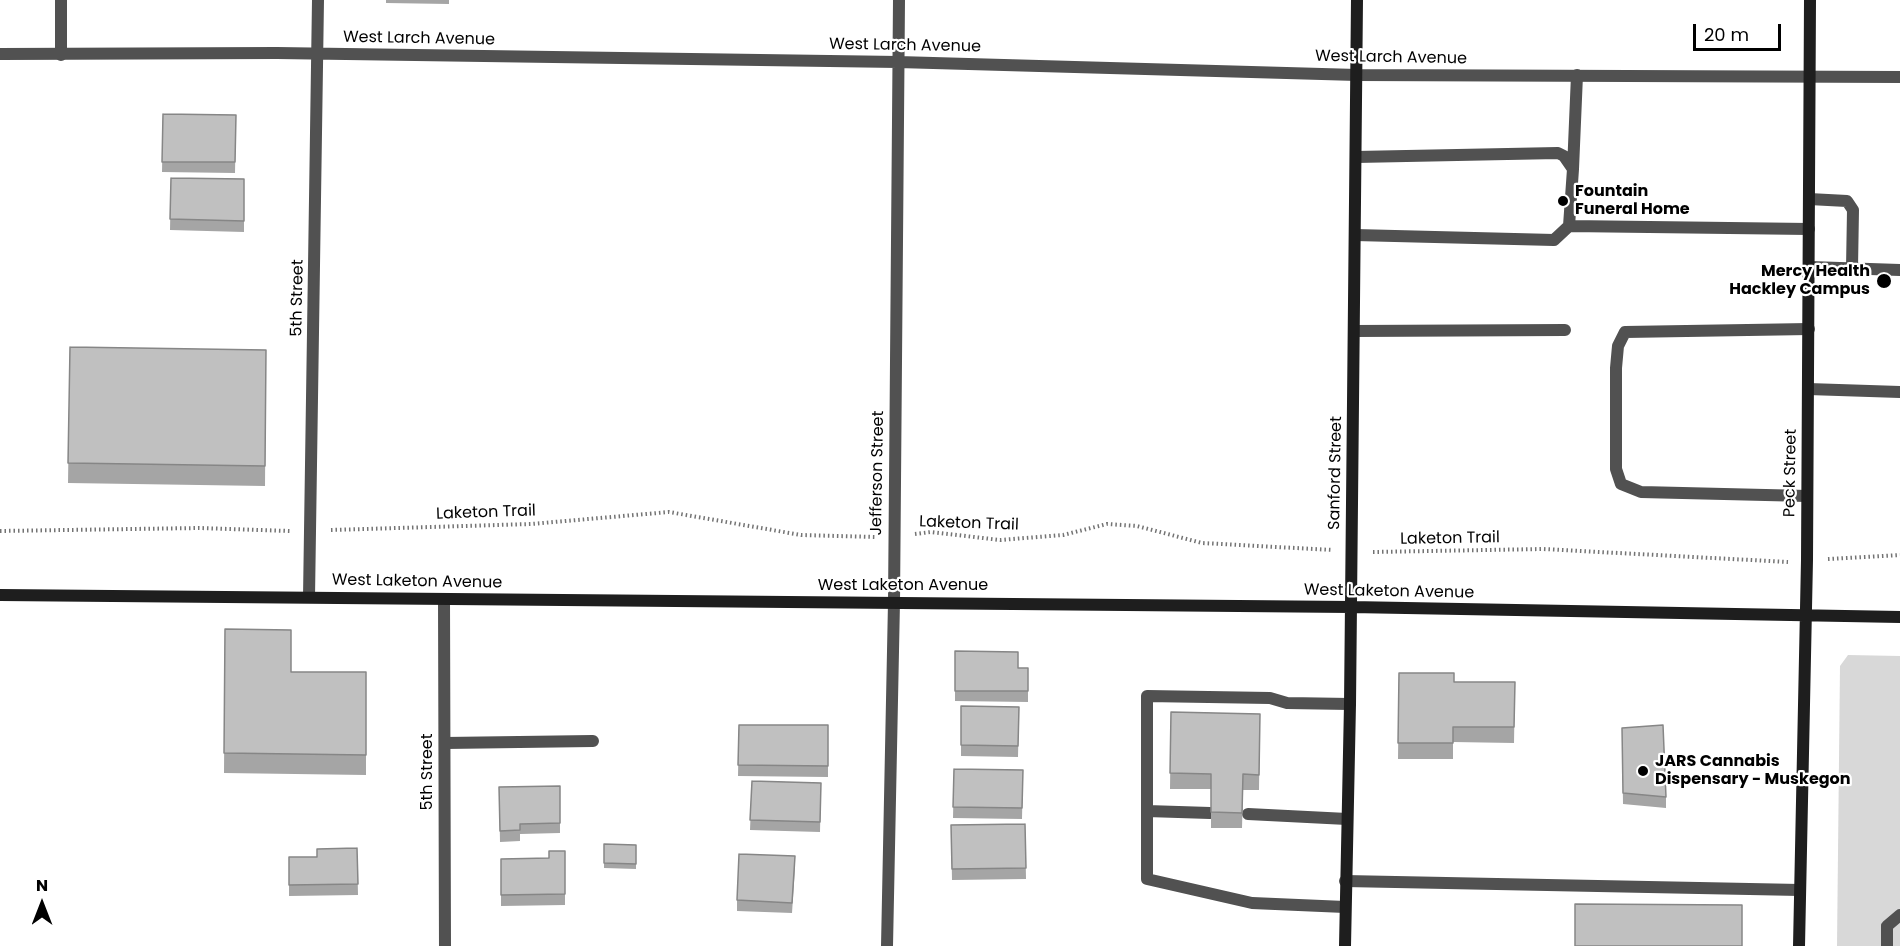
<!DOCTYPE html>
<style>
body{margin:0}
#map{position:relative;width:1900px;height:946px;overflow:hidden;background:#fff;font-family:Poppins,sans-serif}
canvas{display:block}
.north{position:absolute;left:12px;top:874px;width:60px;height:60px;-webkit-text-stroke:4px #fff;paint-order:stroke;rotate:0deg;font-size:16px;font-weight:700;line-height:24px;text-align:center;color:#000}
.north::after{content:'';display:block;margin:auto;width:21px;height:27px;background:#000;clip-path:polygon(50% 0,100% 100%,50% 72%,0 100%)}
.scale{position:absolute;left:1693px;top:24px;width:88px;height:27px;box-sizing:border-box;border:3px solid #000;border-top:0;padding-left:8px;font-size:18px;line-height:21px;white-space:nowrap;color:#000;-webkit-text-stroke:4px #fff;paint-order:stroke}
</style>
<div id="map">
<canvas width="1900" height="946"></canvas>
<div class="north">N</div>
<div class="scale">20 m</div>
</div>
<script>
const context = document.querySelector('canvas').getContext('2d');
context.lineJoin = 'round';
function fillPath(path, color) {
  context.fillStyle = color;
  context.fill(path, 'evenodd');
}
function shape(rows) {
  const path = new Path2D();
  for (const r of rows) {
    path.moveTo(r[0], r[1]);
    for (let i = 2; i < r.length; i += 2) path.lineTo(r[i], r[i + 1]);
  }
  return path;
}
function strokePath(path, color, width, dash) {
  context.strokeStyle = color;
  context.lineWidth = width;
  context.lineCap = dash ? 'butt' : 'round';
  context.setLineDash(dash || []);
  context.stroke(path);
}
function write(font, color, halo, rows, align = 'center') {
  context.font = font + ' Poppins,sans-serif';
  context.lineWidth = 4.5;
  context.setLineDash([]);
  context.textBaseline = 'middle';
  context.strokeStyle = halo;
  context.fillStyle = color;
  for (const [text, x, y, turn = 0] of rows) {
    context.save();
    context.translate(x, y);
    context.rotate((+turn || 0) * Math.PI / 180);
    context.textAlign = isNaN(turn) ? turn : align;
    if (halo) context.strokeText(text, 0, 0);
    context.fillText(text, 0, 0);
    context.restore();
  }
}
const green = shape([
 [1848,655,1900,656,1900,946,1837,946,1840,666]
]);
const path = shape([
 [331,530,531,524,669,512,801,535,875,537],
 [0,531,199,528,290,531],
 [915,534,931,532,1000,540,1063,535,1107,524,1137,526,1202,543,1333,550],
 [1373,552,1543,549,1788,562],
 [1828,559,1900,555]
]);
const lane = shape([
 [61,55,61,0],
 [1573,169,1577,75],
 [1809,199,1847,201,1853,210,1852,268],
 [1569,226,1809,229],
 [1355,235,1554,240,1569,226,1573,169,1564,156,1558,153,1356,157],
 [1810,267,1900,270],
 [1354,331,1565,330],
 [1808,389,1900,392],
 [1807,496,1641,492,1621,484,1616,469,1616,368,1618,346,1625,332,1809,329],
 [445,743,593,741],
 [1147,811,1210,813],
 [1248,814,1347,819],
 [1345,881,1800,890],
 [1345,907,1252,903,1147,879,1147,696,1270,698,1287,703,1350,704],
 [1887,946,1887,926,1900,915]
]);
const street = shape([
 [0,54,277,53,898,62,1357,75,1900,77],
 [309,597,318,0],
 [444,599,445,946],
 [887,946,894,602,899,0]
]);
const secondary = shape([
 [0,595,1351,607,1900,617],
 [1345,946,1350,704,1357,0],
 [1799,946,1807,560,1810,0]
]);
const wall = shape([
 [386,0,449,0,449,4,386,3],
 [163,114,236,115,235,173,162,172],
 [171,178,244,179,244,232,170,230],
 [70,347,266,350,265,486,68,483],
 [225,629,291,672,366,672,366,775,224,773],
 [955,651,1018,668,1028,668,1028,702,955,701],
 [1399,673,1454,682,1515,682,1514,743,1453,742,1453,759,1398,759],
 [961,706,1019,707,1018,757,961,756],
 [1171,712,1260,714,1259,790,1243,790,1242,828,1211,828,1211,789,1170,789],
 [739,725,828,725,828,777,738,776],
 [1622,728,1666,797,1666,808,1623,804],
 [954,769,1023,770,1022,819,953,818],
 [752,781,821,783,820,832,750,830],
 [499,787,560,823,560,833,520,834,520,841,500,842],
 [1025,824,1026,879,952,880,951,825],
 [604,844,636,845,636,869,604,868],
 [357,848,358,895,289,896,289,857,317,857],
 [565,851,565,905,501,906,501,859,549,858],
 [795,867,792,913,737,911,737,900]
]);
const building = shape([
 [163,114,236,115,235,162,162,162,163,114],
 [171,178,244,179,244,221,170,219,171,178],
 [70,347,266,350,265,466,68,463,70,347],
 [225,629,291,630,291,672,366,672,366,755,224,753,225,629],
 [955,651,1018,652,1018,668,1028,668,1028,691,955,691,955,651],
 [1399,673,1454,673,1454,682,1515,682,1514,727,1453,727,1453,743,1398,743,1399,673],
 [961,706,1019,707,1018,746,961,745,961,706],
 [1171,712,1260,714,1259,775,1243,774,1242,813,1211,812,1211,774,1170,773,1171,712],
 [739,725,828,725,828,766,738,765,739,725],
 [1663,725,1666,797,1623,793,1622,728,1663,725],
 [954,769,1023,770,1022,808,953,807,954,769],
 [752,781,821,783,820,822,750,820,752,781],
 [560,786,560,823,520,824,520,830,500,831,499,787,560,786],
 [1025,824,1026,868,952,869,951,825,1025,824],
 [604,844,636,845,636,864,604,863,604,844],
 [357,848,358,884,289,885,289,857,317,857,317,849,357,848],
 [549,851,565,851,565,894,501,895,501,859,549,858,549,851],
 [739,854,795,856,792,903,737,900,739,854],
 [1575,904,1742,905,1742,946,1575,946,1575,904]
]);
const markers = [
 [1563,201,6,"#000"],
 [1884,281,8,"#000"],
 [1643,771,6,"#000"]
];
const streetNames = [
 ["West Larch Avenue",419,39,1],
 ["West Larch Avenue",905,46,1],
 ["West Larch Avenue",1391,58,1],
 ["5th Street",298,298,-89],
 ["Jefferson Street",878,473,-89],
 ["Sanford Street",1336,473,-89],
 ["Peck Street",1791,473,-89],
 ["Laketon Trail",486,513,-2],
 ["Laketon Trail",969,524,2],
 ["Laketon Trail",1450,539,-1],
 ["West Laketon Avenue",417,582,1],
 ["West Laketon Avenue",903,586],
 ["West Laketon Avenue",1389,592,1],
 ["5th Street",428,772,-90]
];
const poiNames = [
 ["Fountain",1575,192],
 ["Funeral Home",1575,210],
 ["Mercy Health",1870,272,"right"],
 ["Hackley Campus",1870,290,"right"],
 ["JARS Cannabis",1655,762],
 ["Dispensary - Muskegon",1655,780]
];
fillPath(green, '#d8d8d8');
strokePath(path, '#737373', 4, [1.5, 3]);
strokePath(lane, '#515151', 12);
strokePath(street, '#515151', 12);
strokePath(secondary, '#1e1e1e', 12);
fillPath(wall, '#a5a5a5');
fillPath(building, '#c0c0c0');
strokePath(building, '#868686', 1.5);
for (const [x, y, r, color] of markers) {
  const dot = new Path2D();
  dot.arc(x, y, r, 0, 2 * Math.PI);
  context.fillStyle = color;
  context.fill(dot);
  strokePath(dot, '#fff', 2);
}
write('16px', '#000', '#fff', streetNames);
write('bold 16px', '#000', '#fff', poiNames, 'left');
</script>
